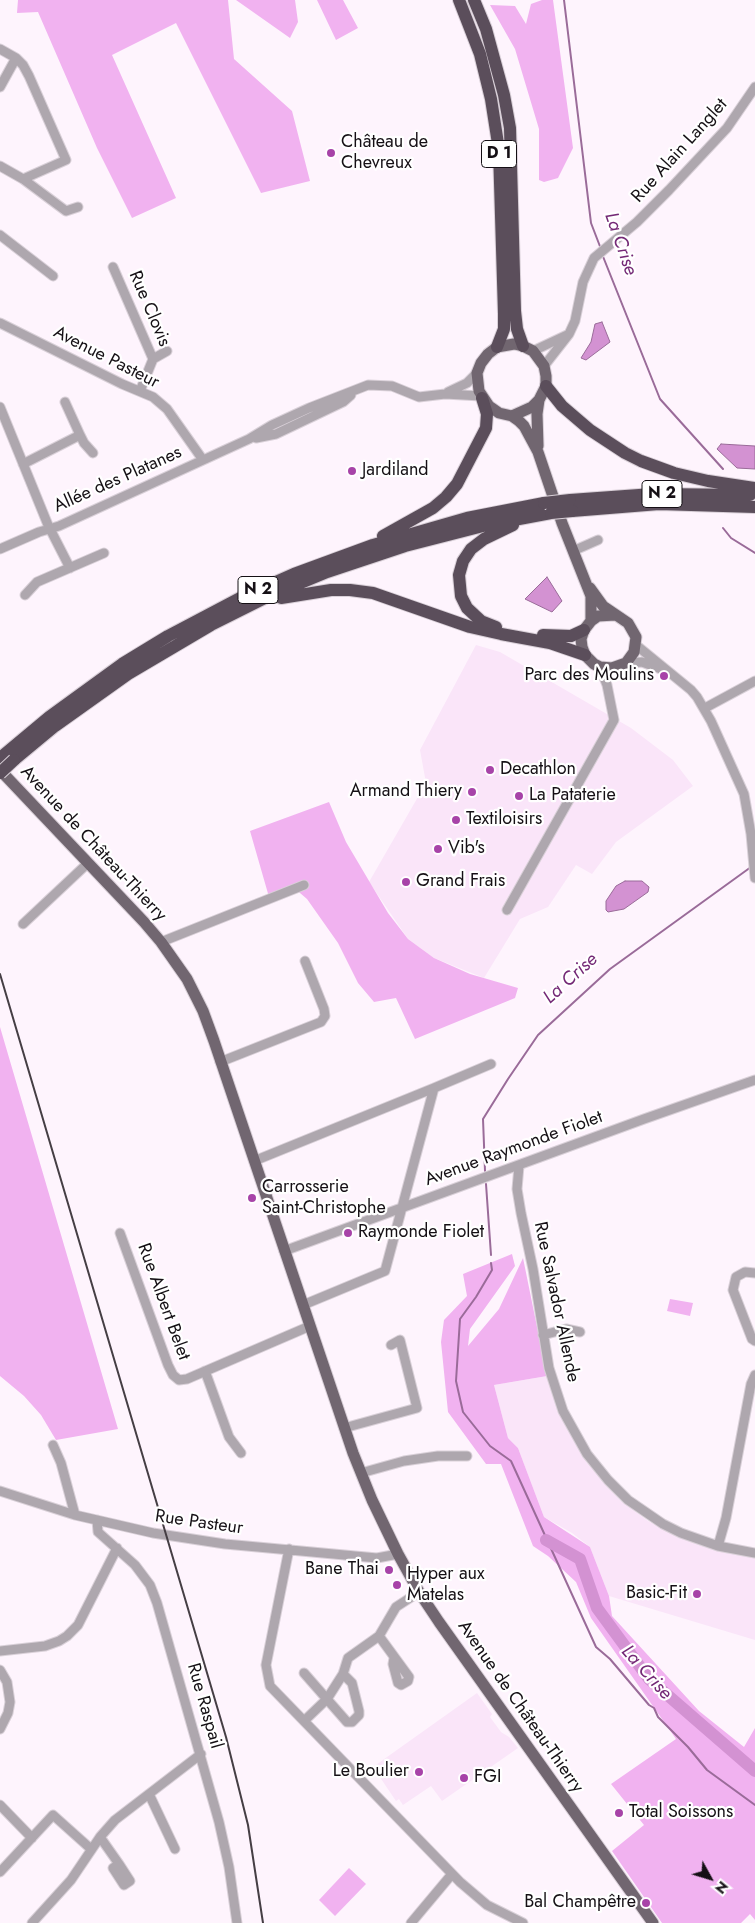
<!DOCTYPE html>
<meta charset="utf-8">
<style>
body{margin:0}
#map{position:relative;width:755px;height:1923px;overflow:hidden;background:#fef4fd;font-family:Jost,sans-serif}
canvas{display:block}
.north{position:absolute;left:685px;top:1853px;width:50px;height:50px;-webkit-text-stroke:4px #fff;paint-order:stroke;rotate:129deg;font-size:14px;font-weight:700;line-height:20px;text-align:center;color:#151015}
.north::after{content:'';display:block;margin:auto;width:18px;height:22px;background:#151015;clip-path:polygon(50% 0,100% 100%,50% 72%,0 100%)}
</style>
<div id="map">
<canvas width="755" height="1923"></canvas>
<div class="north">N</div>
</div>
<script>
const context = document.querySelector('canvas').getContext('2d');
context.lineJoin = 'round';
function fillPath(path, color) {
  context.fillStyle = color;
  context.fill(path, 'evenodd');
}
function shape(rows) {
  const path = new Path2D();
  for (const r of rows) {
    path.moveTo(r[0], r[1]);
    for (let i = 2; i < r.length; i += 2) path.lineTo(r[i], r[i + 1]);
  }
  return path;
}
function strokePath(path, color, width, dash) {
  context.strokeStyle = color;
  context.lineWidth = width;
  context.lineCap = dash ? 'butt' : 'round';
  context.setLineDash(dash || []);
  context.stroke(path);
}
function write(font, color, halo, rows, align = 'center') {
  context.font = font + ' Jost,sans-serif';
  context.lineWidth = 4.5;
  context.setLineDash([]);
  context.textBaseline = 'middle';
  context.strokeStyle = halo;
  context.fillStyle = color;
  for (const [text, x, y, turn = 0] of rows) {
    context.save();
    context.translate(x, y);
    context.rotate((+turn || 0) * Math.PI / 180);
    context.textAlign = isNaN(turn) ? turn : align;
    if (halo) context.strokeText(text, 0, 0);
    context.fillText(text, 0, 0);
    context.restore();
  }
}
const built = shape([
 [476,645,500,652,631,728,673,760,693,786,616,842,592,874,576,865,548,907,520,919,484,978,434,958,408,939,369,882,426,783,420,750],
 [547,1376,563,1420,587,1463,620,1500,648,1521,677,1537,714,1550,755,1557,755,1640,609,1596,590,1547,572,1533,544,1517,518,1448,508,1438,494,1385],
 [477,1693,492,1714,490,1717,501,1732,509,1737,518,1748,442,1801,431,1786,403,1805,399,1799,396,1801,373,1767]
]);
const green = shape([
 [18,0,228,0,234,59,292,111,310,181,261,193,176,23,112,55,176,198,132,218,97,148,38,12,17,13],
 [236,0,295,0,298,22,290,38],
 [317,0,343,0,358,28,336,40],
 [542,0,553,0,573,148,558,178,544,182,539,180,539,129,515,49,490,5,515,6,526,24,531,4],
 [329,802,346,842,388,913,408,939,434,958,470,974,518,988,515,998,415,1039,396,998,374,1002,358,983,338,943,307,899,293,887,269,897,250,831],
 [0,1027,118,1429,56,1440,41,1415,24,1396,0,1376],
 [512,1254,515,1266,470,1329,468,1346,499,1309,523,1258,547,1376,494,1385,508,1438,518,1448,544,1517,590,1547,609,1596,612,1616,699,1711,744,1747,755,1728,755,1920,750,1914,741,1923,662,1923,612,1851,644,1825,611,1784,676,1739,591,1618,576,1582,548,1556,533,1546,501,1464,486,1464,448,1412,441,1342,444,1320,467,1296,463,1274],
 [670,1299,693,1303,690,1316,667,1311],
 [349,1868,366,1884,335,1916,319,1900]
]);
const water = shape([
 [602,322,610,342,586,360,581,358,591,342,595,324,602,322],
 [721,444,755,446,755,469,737,468,717,449,721,444],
 [547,577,562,601,552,612,525,599,547,577],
 [625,881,642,881,649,887,648,892,624,909,608,912,606,910,606,901,616,886,625,881]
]);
const stream = shape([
 [564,0,591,223,601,249],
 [602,254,660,399,723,469],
 [723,528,731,538,755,553],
 [485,1171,483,1119,508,1079,538,1035,610,969,751,867],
 [486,1184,491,1255],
 [491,1263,492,1270,476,1297,460,1319,456,1381,463,1412,490,1446,511,1461,596,1647,610,1659,649,1705,654,1708,658,1717,688,1747,707,1770,755,1805]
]);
const river = shape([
 [546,1540,580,1559,597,1608,649,1679,755,1771]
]);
const minor = shape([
 [0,49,16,58],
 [0,87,16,58,23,65,29,76,66,160,23,179],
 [0,166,23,179,66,211,78,207],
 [0,235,53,276],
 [113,267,153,359,140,391],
 [0,323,122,384,153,397,167,409,203,460],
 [533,351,567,335],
 [153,359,167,351],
 [544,366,569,334,575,321,583,282,594,258,637,222,669,190,727,128,755,87],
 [448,392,467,383,477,373],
 [0,407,48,525,70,568],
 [80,435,84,443,93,453],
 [256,438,276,434,343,402,351,395],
 [23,464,80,435,65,402],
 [0,549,39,532,59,526,249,439,272,425,309,408,368,385,392,386,419,397,445,394,481,396],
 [573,551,598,540],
 [25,595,37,582,104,553],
 [636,645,691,690,697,697,711,721,744,794,751,834,755,878],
 [626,663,642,662,661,669],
 [705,708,755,681],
 [507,910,614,720,607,685,600,667],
 [23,924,88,863],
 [161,942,304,885],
 [220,1062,321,1022,325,1016,324,1009,305,961],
 [434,1088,491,1064],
 [254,1161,434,1088,385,1271,303,1305],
 [519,1166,517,1189,521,1213,533,1269,549,1368,563,1411,587,1454,608,1480,628,1500,663,1524,681,1533,718,1546,755,1553],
 [120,1233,168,1365,173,1375,179,1380,187,1379,310,1326],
 [284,1251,644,1119,755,1080],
 [755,1273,745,1272,736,1277,733,1290,752,1339,755,1341],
 [543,1335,566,1329,580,1332],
 [205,1371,229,1437,241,1453],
 [344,1428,417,1408,400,1340,391,1345],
 [53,1445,61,1463,75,1515],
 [361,1473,404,1461,438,1456,467,1456],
 [0,1491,75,1515,153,1533,225,1544,377,1558,398,1554],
 [97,1520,98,1532,135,1565,150,1585,157,1603,219,1822,229,1867,237,1923],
 [718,1546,726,1518,751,1384,755,1375],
 [289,1549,266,1665,270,1686,460,1882,487,1905,523,1923],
 [379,1636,409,1677,408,1681,401,1685,398,1683,393,1664,394,1658],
 [0,1651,45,1646,59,1641,67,1636,78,1625,117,1548],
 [0,1670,7,1682,10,1702,8,1713,0,1729],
 [304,1673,347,1722,352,1722,359,1715,359,1711,352,1683,343,1674],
 [304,1721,327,1699,343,1674,348,1658,379,1636,396,1607,419,1592],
 [149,1794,175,1849],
 [0,1805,32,1838],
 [119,1864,130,1881,124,1885,113,1868,119,1864,100,1837,115,1820,201,1754],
 [0,1872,53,1815,91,1849],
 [32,1923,71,1880,100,1837],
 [411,1923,452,1874]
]);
const major = shape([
 [512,416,532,407,539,400,546,386,546,376,544,366,533,351,523,346,514,344,497,347,488,354,481,363,477,373,479,391,489,406,499,413,512,416,519,421,524,426,538,452,562,523,591,596,591,621],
 [538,446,537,414,539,400],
 [590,588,603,606,628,623,636,637,634,652,626,663,612,668,600,667,594,664,585,655,582,647,581,639,584,630,591,621,598,616,615,615],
 [0,770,144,922,161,942,187,979,203,1011,214,1041,353,1453,372,1500,398,1554,419,1592,439,1622,653,1923]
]);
const highway = shape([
 [459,0,480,54,491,99,499,150,504,314,504,329,497,347],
 [474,0,486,29,504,95,510,128,515,311,517,329,523,346],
 [546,386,562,406,590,430,625,453,641,461,674,473,708,481,755,488],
 [570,500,653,494,750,495],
 [572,511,659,504,755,507],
 [383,536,433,508,446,497,457,484,486,428,487,414,482,398],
 [281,598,331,590,350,590,373,593,470,627,501,634,550,643,585,655],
 [496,627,481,621,467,608,461,596,459,575,463,561,471,549,484,539,513,525],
 [543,635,571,636,584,630],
 [0,758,49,717,122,664,168,636,242,597,294,574,373,545,467,518,544,503],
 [14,760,55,726,128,674,211,625,267,597,327,572,405,546,487,525,551,513]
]);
const rail = shape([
 [0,974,226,1737,248,1825,263,1923]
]);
const highwayBridge = shape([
 [544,503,570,500],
 [551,513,572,511],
 [0,773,14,760]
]);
const markers = [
 [331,153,5,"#a743a8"],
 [352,471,5,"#a743a8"],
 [664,676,5,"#a743a8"],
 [490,770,5,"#a743a8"],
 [472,792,5,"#a743a8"],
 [519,796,5,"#a743a8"],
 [456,820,5,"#a743a8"],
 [438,849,5,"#a743a8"],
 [406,882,5,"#a743a8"],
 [252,1198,5,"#a743a8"],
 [348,1233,5,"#a743a8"],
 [389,1570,5,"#a743a8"],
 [397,1585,5,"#a743a8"],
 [697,1594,5,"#a743a8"],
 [419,1772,5,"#a743a8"],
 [464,1778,5,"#a743a8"],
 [619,1813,5,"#a743a8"],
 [646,1903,5,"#a743a8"]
];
const shields = [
 [499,154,35],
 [662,494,40],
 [258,590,40]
];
const shieldNames = [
 ["D 1",499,154],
 ["N 2",662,494],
 ["N 2",258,590]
];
const poiNames = [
 ["Château de",341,143],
 ["Chevreux",341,164],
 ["Jardiland",362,471],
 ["Parc des Moulins",654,676,"right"],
 ["Decathlon",500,770],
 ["Armand Thiery",462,792,"right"],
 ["La Pataterie",529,796],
 ["Textiloisirs",466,820],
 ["Vib's",448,849],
 ["Grand Frais",416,882],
 ["Carrosserie",262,1188],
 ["Saint-Christophe",262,1209],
 ["Raymonde Fiolet",358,1233],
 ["Bane Thai",379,1570,"right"],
 ["Hyper aux",407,1575],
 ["Matelas",407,1596],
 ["Basic-Fit",687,1594,"right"],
 ["Le Boulier",409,1772,"right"],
 ["FGI",474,1778],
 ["Total Soissons",629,1813],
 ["Bal Champêtre",636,1903,"right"]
];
const streetNames = [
 ["Rue Alain Langlet",680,151,-48],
 ["Rue Clovis",149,309,67],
 ["Avenue Pasteur",106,358,27],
 ["Allée des Platanes",118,480,-24],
 ["Avenue de Château-Thierry",93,844,47],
 ["Avenue Raymonde Fiolet",514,1149,-20],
 ["Rue Albert Belet",163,1302,70],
 ["Rue Salvador Allende",556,1302,78],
 ["Rue Pasteur",199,1523,8],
 ["Rue Raspail",204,1706,74],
 ["Avenue de Château-Thierry",520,1707,55]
];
const waterNames = [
 ["La Crise",620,244,71],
 ["La Crise",571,979,-42],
 ["La Crise",646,1673,48]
];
fillPath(built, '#fae5f9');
fillPath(green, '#f1b2f0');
fillPath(water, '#d392d2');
strokePath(water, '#9a6b99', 1);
strokePath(stream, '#9a6b99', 2);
strokePath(river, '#d392d2', 12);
strokePath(minor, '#d9d0d8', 11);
strokePath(major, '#d9d0d8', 13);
strokePath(highway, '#d9d0d8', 14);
strokePath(minor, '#aea7ae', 9);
strokePath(major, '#716670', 11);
strokePath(highway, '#5b4e5b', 12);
strokePath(rail, '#453e44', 2);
strokePath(highwayBridge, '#d9d0d8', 14, []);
strokePath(highwayBridge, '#5b4e5b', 12);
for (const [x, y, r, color] of markers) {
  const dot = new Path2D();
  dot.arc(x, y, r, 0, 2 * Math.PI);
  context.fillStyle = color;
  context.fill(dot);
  strokePath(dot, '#fff', 2);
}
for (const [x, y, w] of shields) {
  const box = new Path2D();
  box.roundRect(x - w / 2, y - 13.5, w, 27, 4);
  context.fillStyle = '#fff';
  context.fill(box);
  strokePath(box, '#151015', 1);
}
write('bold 16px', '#151015', null, shieldNames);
write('18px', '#151015', '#fff', poiNames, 'left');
write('18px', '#151015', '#fff', streetNames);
write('italic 19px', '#742976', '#fff', waterNames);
</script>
